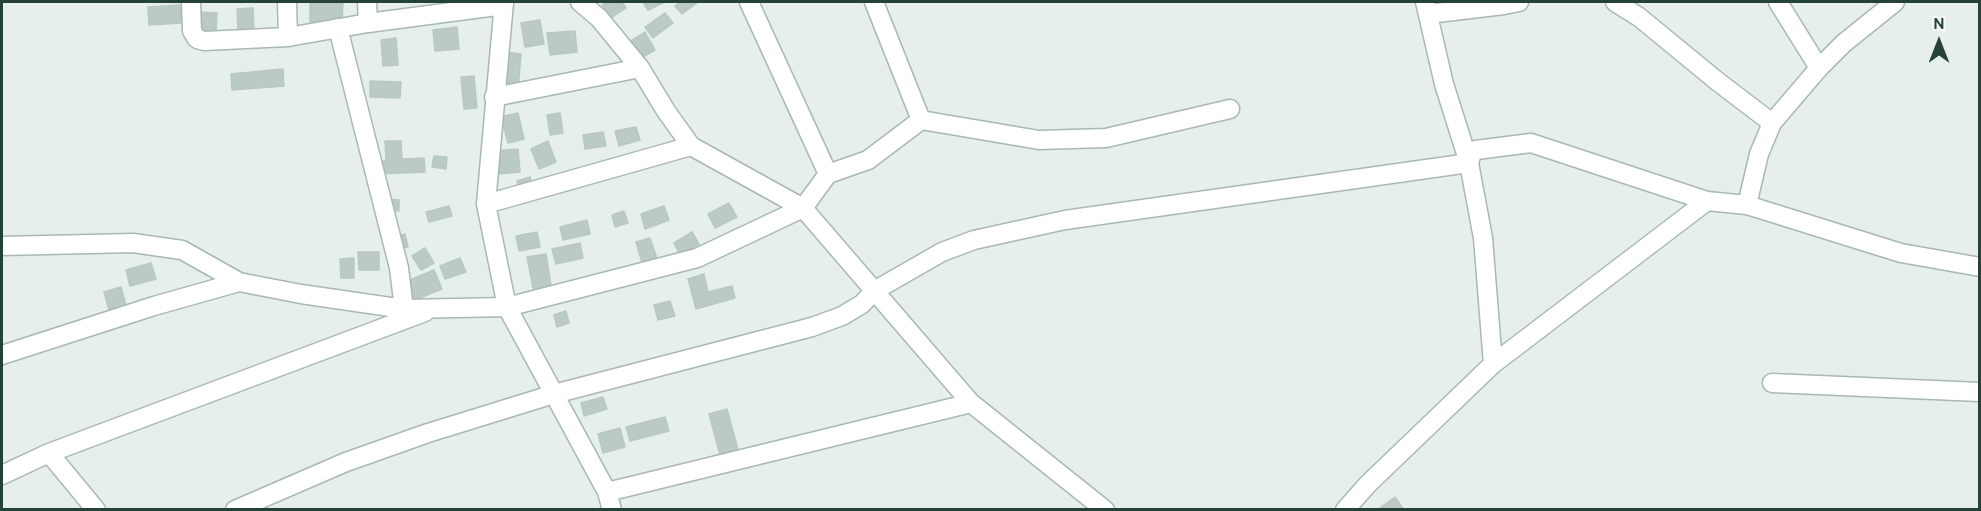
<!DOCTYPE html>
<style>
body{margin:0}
#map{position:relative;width:1981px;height:511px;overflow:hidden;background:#e6efeb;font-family:Cabin,sans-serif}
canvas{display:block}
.frame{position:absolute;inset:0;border:3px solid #24423a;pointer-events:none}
.north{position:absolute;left:1909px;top:12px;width:60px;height:60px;-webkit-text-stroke:4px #f7fbf9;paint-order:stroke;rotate:0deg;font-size:16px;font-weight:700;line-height:24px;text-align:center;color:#24423a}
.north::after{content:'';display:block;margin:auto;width:21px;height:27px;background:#24423a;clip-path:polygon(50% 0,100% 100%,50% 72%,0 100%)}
</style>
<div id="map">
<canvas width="1981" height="511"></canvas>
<div class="frame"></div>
<div class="north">N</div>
</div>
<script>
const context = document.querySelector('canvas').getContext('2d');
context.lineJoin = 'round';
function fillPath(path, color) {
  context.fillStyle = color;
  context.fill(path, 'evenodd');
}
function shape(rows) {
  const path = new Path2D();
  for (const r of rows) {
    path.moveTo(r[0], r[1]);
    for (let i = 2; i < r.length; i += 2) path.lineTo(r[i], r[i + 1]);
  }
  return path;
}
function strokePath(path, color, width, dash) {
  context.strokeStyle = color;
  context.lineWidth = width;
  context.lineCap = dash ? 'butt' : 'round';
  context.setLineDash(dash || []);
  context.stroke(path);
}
const building = shape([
 [310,2,343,2,342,23,310,22,310,2],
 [608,2,622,2,626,8,611,18,602,5,608,2],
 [643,2,665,2,648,10,643,2],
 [680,2,698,2,682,14,675,6,680,2],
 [180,5,181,23,149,25,148,7,180,5],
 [253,8,254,31,238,32,237,9,253,8],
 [199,12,217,13,216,31,198,31,199,12],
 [665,13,673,23,653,38,645,27,665,13],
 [540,20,544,44,525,47,521,23,540,20],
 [457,27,459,49,435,51,433,30,457,27],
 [575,31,577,52,550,55,547,33,575,31],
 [645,32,655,50,641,58,631,41,645,32],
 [396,38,398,65,383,66,381,40,396,38],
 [506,52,521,54,518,89,502,87,506,52],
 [283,69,284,86,232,90,231,74,283,69],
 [474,76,477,108,464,109,461,77,474,76],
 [370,81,401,82,400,98,370,97,370,81],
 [518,113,524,139,508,143,501,117,518,113],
 [560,113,563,133,550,135,547,115,560,113],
 [636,127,640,140,619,146,615,131,636,127],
 [603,132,606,146,585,149,583,135,603,132],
 [385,141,401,141,402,159,424,158,425,172,378,174,378,161,386,161,385,141],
 [548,141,556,162,539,169,531,149,548,141],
 [518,149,520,172,496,174,494,151,518,149],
 [434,156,447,157,446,169,432,167,434,156],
 [530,177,533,188,521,192,517,181,530,177],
 [386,199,399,200,399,211,386,211,386,199],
 [729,203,737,217,715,228,708,214,729,203],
 [449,206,452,216,429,222,426,212,449,206],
 [664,206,669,220,645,229,641,214,664,206],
 [624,211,628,223,615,227,612,215,624,211],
 [587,220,590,234,563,240,560,227,587,220],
 [537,232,540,247,519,251,516,236,537,232],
 [692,232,699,244,680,255,674,243,692,232],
 [405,234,408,247,396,250,393,237,405,234],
 [650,238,658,261,643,266,636,242,650,238],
 [580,243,583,258,556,264,552,249,580,243],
 [425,248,434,263,421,270,412,256,425,248],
 [358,252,379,252,379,270,359,270,358,252],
 [546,254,552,291,534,293,527,257,546,254],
 [354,258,354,278,341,278,340,259,354,258],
 [460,258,466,272,445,279,440,266,460,258],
 [151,263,156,279,130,286,126,270,151,263],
 [434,270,442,289,412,301,405,282,434,270],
 [704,274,708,292,732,286,735,298,696,309,688,279,704,274],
 [121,287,126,306,109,310,104,292,121,287],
 [670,301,675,316,658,320,654,305,670,301],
 [566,311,569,323,557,327,554,315,566,311],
 [603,397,607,409,584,416,581,403,603,397],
 [727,409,740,457,722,462,709,414,727,409],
 [665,417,669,431,630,441,626,427,665,417],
 [620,428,625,447,603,453,598,434,620,428],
 [1395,497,1404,510,1377,510,1395,497]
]);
const minor = shape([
 [191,2,192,31,197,39,204,41,288,37,368,23,504,5],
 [287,2,288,37],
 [367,2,368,23],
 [504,2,486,204,507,307,607,492,612,510],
 [580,2,599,18,640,68,666,111,691,146,803,208,971,403,1105,510],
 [749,2,828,174],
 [874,2,921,120],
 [1425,2,1444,84,1469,163,1483,238,1493,364],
 [1615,2,1639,17,1717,81,1772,123],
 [1778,2,1819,68],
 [1428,14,1504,5,1519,2],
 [338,28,399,268,404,309],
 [494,97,640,68],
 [1469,163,1472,153,1476,150,1531,143,1707,201,1747,205,1901,253,1980,267],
 [486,204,691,146],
 [1747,205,1759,154,1772,123,1819,68,1844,43,1895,2],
 [2,246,133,243,182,250,239,282,301,294,404,309,507,307,697,258,803,208,828,174,868,160,921,120,1039,140,1106,138,1230,109],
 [2,355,154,306,239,282],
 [1772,383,1980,392],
 [49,453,96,510],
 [2,475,49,453,425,312],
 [607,492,971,403],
 [235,510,346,462,428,433,554,394,812,327,842,316,862,304,874,291,942,252,974,240,1065,220,1469,163],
 [1345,510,1368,484,1493,364,1707,201]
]);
fillPath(building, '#bbcac4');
strokePath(building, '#b8c9c2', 1.5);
strokePath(minor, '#a8b8b2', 21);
strokePath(minor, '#fff', 18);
</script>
